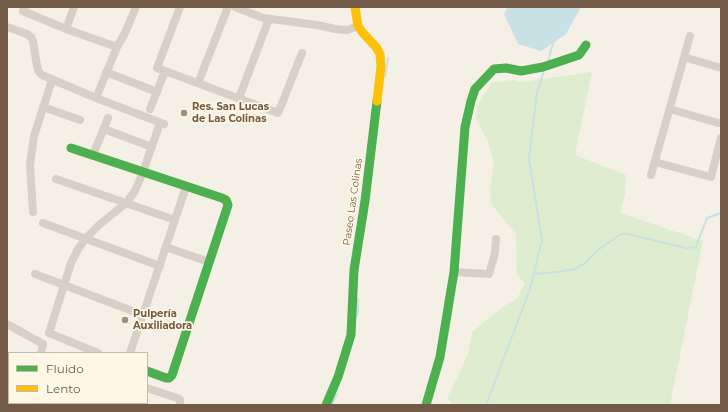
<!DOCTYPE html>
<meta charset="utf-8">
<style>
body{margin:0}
#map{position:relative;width:728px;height:412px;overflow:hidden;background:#f5f0e5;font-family:Montserrat,sans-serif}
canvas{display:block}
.frame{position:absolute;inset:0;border:8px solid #725a46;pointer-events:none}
.legend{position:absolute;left:8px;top:352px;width:140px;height:52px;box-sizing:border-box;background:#fff7e5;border:1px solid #c7b8a5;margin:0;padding:5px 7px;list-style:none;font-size:12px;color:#725a46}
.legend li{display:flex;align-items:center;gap:8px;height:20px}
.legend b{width:20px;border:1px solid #c7b8a5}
</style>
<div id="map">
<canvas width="728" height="412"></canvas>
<div class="frame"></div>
<ul class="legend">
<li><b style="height:5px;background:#4caf50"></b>Fluido</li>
<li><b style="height:5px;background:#ffc107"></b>Lento</li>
</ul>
</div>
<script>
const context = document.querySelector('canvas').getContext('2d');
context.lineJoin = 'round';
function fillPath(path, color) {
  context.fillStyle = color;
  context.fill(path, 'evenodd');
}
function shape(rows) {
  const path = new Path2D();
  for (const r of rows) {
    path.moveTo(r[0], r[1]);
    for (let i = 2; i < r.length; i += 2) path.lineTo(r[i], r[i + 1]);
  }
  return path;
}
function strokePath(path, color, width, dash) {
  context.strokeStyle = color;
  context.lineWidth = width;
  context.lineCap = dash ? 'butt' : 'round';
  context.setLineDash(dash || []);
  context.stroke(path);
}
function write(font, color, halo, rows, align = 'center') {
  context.font = font + ' Montserrat,sans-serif';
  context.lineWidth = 3.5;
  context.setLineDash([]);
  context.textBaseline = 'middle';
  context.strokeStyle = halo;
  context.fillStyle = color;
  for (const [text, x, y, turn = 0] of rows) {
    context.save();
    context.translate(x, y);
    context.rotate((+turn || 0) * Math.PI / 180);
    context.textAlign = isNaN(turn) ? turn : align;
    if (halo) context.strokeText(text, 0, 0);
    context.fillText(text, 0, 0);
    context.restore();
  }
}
const green = shape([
 [592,72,575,155,626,175,625,194,620,213,703,241,670,405,454,405,447,398,459,374,468,354,472,332,504,306,517,299,525,283,517,275,516,234,491,204,490,189,494,162,488,141,476,119,477,106,492,83,513,80,522,82]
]);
const water = shape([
 [508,7,581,7,566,34,541,51,518,44,504,14]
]);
const stream = shape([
 [548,61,554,40],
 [385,76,388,58],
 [534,274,557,272,575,269,585,263,598,250,621,234,628,234,686,248,696,247,707,218,721,213],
 [357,316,358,311,358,299],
 [332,405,337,394],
 [486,405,530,289,542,240,529,159,537,92,544,71]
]);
const street = shape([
 [24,7,23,11,66,29,117,47],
 [180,7,157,68,278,113,279,111,302,53],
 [235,7,263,18,317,25,335,29,347,30,358,26],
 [7,27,27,34,31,37,33,41,37,66,39,72,42,75,96,98,164,124],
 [66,29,74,7],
 [684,57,721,68],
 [106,72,157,92],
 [198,83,228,7],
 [96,98,117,47,125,33,136,7],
 [239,98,269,19],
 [43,107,80,120],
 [150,109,165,71],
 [670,109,718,123],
 [104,129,152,147],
 [93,155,108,118],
 [655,162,711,177,721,138],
 [651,175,690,36],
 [56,179,175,220],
 [33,212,30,165,34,136,52,80],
 [43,223,160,266],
 [166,247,209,262],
 [454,272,489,274,495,253,496,239],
 [35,274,143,315],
 [7,324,43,344,41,353],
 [98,353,49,333,71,263,77,251,85,239,99,225,126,203,135,191,143,172,160,123],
 [130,353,186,187],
 [147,388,180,399,180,405],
 [29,405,30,403],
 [93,405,94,403]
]);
const fast = shape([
 [71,148,222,198,226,200,228,205,172,375,169,378,166,378,147,371],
 [326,405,338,377,351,335,354,270,365,201,377,101],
 [426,405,440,357,454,272,465,127,471,101,475,89,494,69,506,68,521,71,543,67,579,55,586,45]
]);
const slow = shape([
 [355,7,358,26,363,33,376,47,380,54,381,66,377,101]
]);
const markers = [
 [184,113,4,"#a08e7e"],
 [125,320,4,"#a08e7e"]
];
const poiNames = [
 ["Res. San Lucas",192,107],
 ["de Las Colinas",192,119],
 ["Pulpería",133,314],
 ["Auxiliadora",133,326]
];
const streetNames = [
 ["Paseo Las Colinas",353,202,-82]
];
fillPath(green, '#deeccf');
fillPath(water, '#c7e1e5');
strokePath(stream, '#c7e1e5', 2);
strokePath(street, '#d7cfc8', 8);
strokePath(fast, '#4caf50', 9);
strokePath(slow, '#ffc107', 9);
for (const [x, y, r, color] of markers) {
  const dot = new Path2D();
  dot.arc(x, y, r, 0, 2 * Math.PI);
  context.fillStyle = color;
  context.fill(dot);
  strokePath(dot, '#fff7e5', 1.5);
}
write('bold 10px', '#725a46', '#fff7e5', poiNames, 'left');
write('10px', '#725a46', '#fff7e5', streetNames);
</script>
